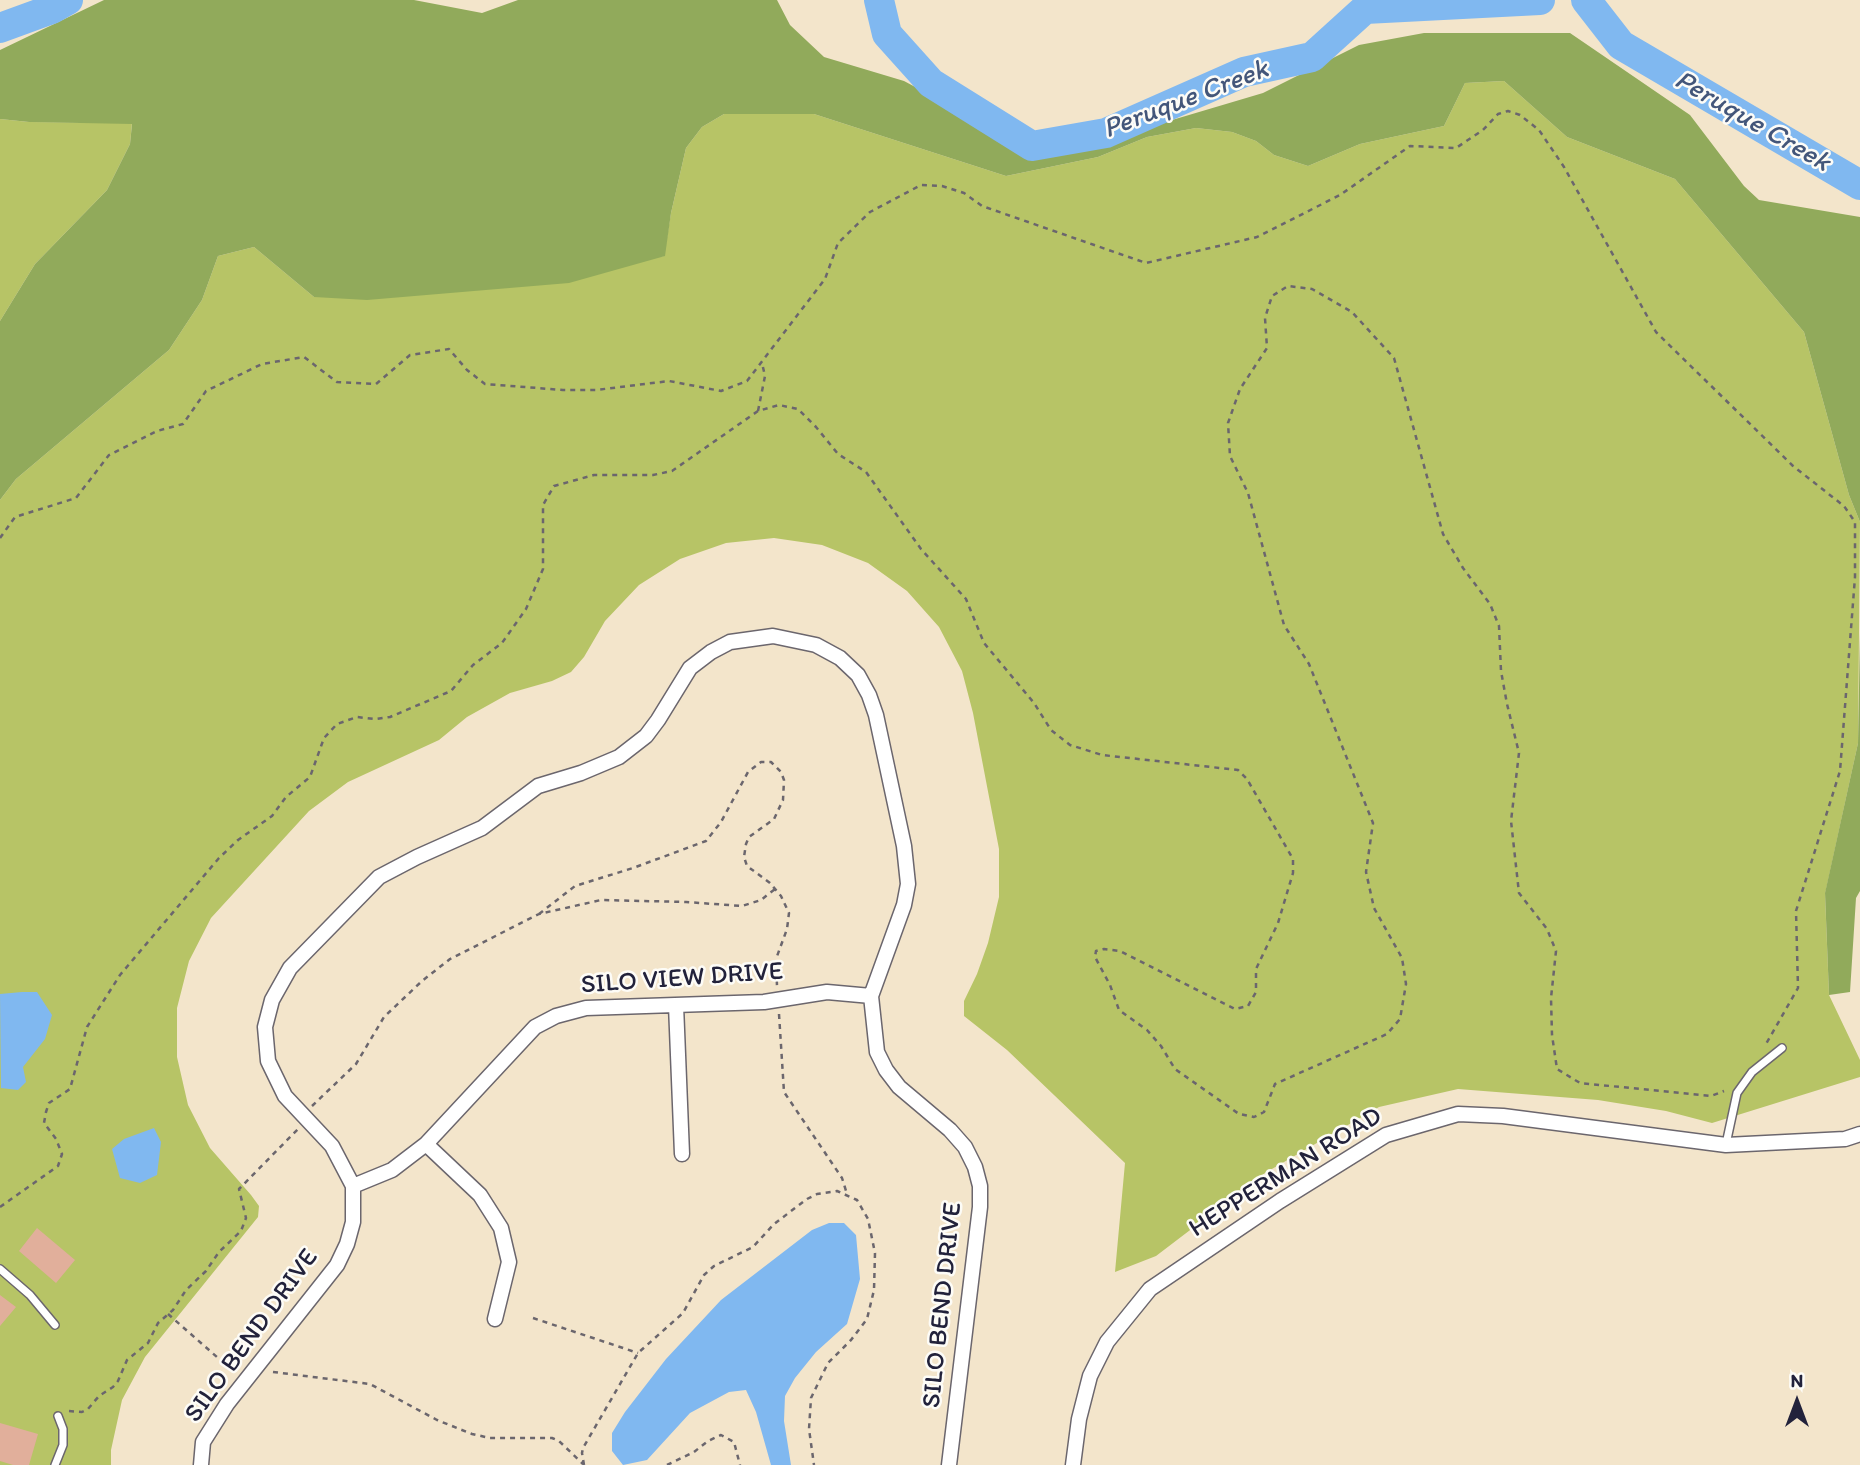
<!DOCTYPE html>
<style>
body{margin:0}
#map{position:relative;width:1860px;height:1465px;overflow:hidden;background:#f3e5cb;font-family:Itim,sans-serif}
canvas{display:block}
.north{position:absolute;left:1762px;top:1367px;width:70px;height:70px;-webkit-text-stroke:5px #fdfcf7;paint-order:stroke;rotate:0deg;font-size:19px;font-weight:700;line-height:28px;text-align:center;color:#22223b}
.north::after{content:'';display:block;margin:auto;width:24px;height:32px;background:#22223b;clip-path:polygon(50% 0,100% 100%,50% 72%,0 100%)}
</style>
<div id="map">
<canvas width="1860" height="1465"></canvas>
<div class="north">N</div>
</div>
<script>
const context = document.querySelector('canvas').getContext('2d');
context.lineJoin = 'round';
function fillPath(path, color) {
  context.fillStyle = color;
  context.fill(path, 'evenodd');
}
function shape(rows) {
  const path = new Path2D();
  for (const r of rows) {
    path.moveTo(r[0], r[1]);
    for (let i = 2; i < r.length; i += 2) path.lineTo(r[i], r[i + 1]);
  }
  return path;
}
function strokePath(path, color, width, dash) {
  context.strokeStyle = color;
  context.lineWidth = width;
  context.lineCap = dash ? 'butt' : 'round';
  context.setLineDash(dash || []);
  context.stroke(path);
}
function write(font, color, halo, rows, align = 'center') {
  context.font = font + ' Itim,sans-serif';
  context.lineWidth = 5;
  context.setLineDash([]);
  context.textBaseline = 'middle';
  context.strokeStyle = halo;
  context.fillStyle = color;
  for (const [text, x, y, turn = 0] of rows) {
    context.save();
    context.translate(x, y);
    context.rotate((+turn || 0) * Math.PI / 180);
    context.textAlign = isNaN(turn) ? turn : align;
    if (halo) context.strokeText(text, 0, 0);
    context.fillText(text, 0, 0);
    context.restore();
  }
}
const green = shape([
 [1504,81,1567,137,1675,179,1804,332,1849,495,1860,522,1858,743,1825,894,1829,995,1860,1060,1860,1077,1712,1123,1666,1111,1598,1100,1458,1089,1379,1107,1265,1173,1156,1256,1115,1272,1125,1163,1007,1050,964,1016,964,1001,977,974,988,943,999,897,999,849,973,713,962,671,939,627,907,591,868,563,822,545,774,538,726,543,680,559,639,585,605,621,584,657,571,672,552,681,510,693,467,717,439,740,348,782,309,811,211,918,189,961,177,1008,177,1057,188,1105,210,1148,251,1195,259,1206,258,1217,145,1357,122,1400,111,1450,111,1465,0,1465,0,500,16,479,169,350,202,300,218,256,254,247,314,297,664,256,671,213,686,148,702,127,724,114,814,114,1006,176,1098,157,1147,137,1196,128,1232,132,1256,141,1274,155,1308,166,1360,144,1444,126,1465,83],
 [0,119,29,122,132,123,130,144,107,190,35,264,0,321]
]);
const forest = shape([
 [104,0,414,0,482,13,518,0,777,0,790,25,824,57,904,81,994,129,1025,158,1088,145,1263,93,1359,45,1424,33,1570,33,1690,115,1744,186,1759,200,1860,217,1860,522,1849,495,1804,332,1675,179,1567,137,1504,81,1465,83,1444,126,1360,144,1308,166,1274,155,1256,141,1232,132,1196,128,1147,137,1098,157,1006,176,814,114,724,114,702,127,686,148,671,213,665,256,569,283,367,300,314,297,254,247,218,256,202,300,169,350,16,479,0,500,0,321,35,264,107,190,130,144,132,124,29,122,0,119,0,50],
 [1860,633,1860,891,1856,898,1850,992,1829,995,1825,893,1858,743]
]);
const water = shape([
 [22,992,37,992,52,1015,45,1039,23,1067,26,1082,18,1090,1,1088,0,994],
 [154,1128,161,1142,157,1175,140,1183,120,1178,112,1149,124,1139],
 [829,1223,844,1223,856,1235,860,1279,847,1324,816,1352,795,1378,785,1396,784,1421,791,1465,771,1465,756,1412,746,1390,729,1392,690,1413,647,1460,623,1465,612,1451,612,1433,625,1412,666,1359,721,1300,812,1230]
]);
const river = shape([
 [879,0,887,34,931,83,1032,146,1106,133,1244,72,1312,57,1365,9,1540,0],
 [1586,0,1621,45,1860,185],
 [0,28,52,9,68,0]
]);
const building = shape([
 [37,1228,75,1260,56,1283,19,1251],
 [0,1295,16,1307,0,1326],
 [0,1423,38,1434,29,1465,13,1465,0,1461]
]);
const path = shape([
 [758,411,765,376,762,363],
 [0,538,15,517,76,498,109,455,157,431,183,424,206,391,262,364,304,357,337,382,376,384,410,355,449,349,467,370,485,384,563,390,596,390,669,381,721,391,747,381,825,279,838,243,870,212,921,185,942,186,964,193,982,206,1146,263,1257,237,1340,195,1410,146,1456,148,1483,130,1498,114,1508,111,1520,115,1539,130,1564,167,1656,332,1793,466,1844,506,1855,522,1855,577,1840,771,1796,911,1798,988,1766,1044],
 [539,914,575,886,633,868,706,841,721,822,748,772,761,762,771,762,781,772,784,780,783,800,774,819,749,837,746,844,744,857,747,866,770,883,781,896,789,913,787,929,776,959,777,986],
 [779,1014,784,1092,842,1178,847,1194],
 [312,1106,356,1064,384,1017,422,981,450,959,539,914,601,900,686,902,742,906,761,900,775,889],
 [0,1207,58,1166,62,1154,56,1139,44,1123,46,1112,49,1103,70,1089,87,1027,120,975,219,858,238,840,272,816,286,797,310,777,324,738,337,724,357,717,375,719,390,717,451,691,473,665,502,643,526,609,543,569,543,505,554,486,594,475,653,475,672,471,758,411,779,405,798,409,816,427,838,454,866,472,921,549,966,599,984,643,1034,703,1051,730,1070,745,1102,755,1238,770,1247,779,1293,859,1293,873,1278,923,1256,969,1256,992,1248,1006,1235,1009,1120,951,1104,949,1096,951,1095,957,1110,985,1119,1010,1147,1030,1161,1046,1175,1069,1239,1114,1254,1117,1264,1112,1275,1084,1387,1034,1400,1019,1406,984,1402,958,1374,908,1366,872,1373,823,1309,664,1284,625,1248,493,1230,456,1228,423,1240,389,1267,348,1265,318,1272,296,1288,286,1312,289,1352,312,1394,358,1443,534,1463,568,1490,604,1499,626,1501,671,1507,704,1519,753,1511,821,1519,893,1547,929,1556,951,1551,998,1552,1035,1557,1069,1580,1083,1711,1096,1724,1091],
 [168,1314,234,1372],
 [533,1318,638,1353],
 [273,1372,370,1384,437,1420,472,1434,490,1438,552,1438,559,1441,583,1464],
 [69,1411,82,1412,88,1409,99,1396,113,1387,118,1381,127,1360,148,1343,158,1323,173,1310,186,1290,206,1271,219,1252,241,1231,246,1218,239,1189,298,1129],
 [584,1465,582,1453,583,1448,638,1353,683,1313,704,1275,714,1266,753,1247,774,1224,807,1199,817,1194,837,1191,857,1200,868,1219,875,1253,874,1290,867,1319,851,1340,828,1363,811,1398,809,1429,814,1465],
 [667,1465,694,1452,708,1441,721,1435,734,1442,740,1465]
]);
const service = shape([
 [1726,1144,1737,1093,1752,1072,1782,1048],
 [0,1269,30,1295,55,1325],
 [55,1465,63,1445,63,1429,58,1416]
]);
const minor = shape([
 [676,1005,682,1154],
 [426,1144,480,1195,501,1228,509,1262,495,1319],
 [353,1186,392,1170,426,1144,535,1027,556,1016,586,1008,764,1002,827,992,871,996],
 [201,1465,203,1442,227,1404,337,1265,347,1244,353,1222,353,1186,332,1146,285,1096,268,1061,265,1027,272,1000,290,968,379,877,417,857,482,828,538,786,581,773,619,757,646,736,658,720,690,668,711,652,730,642,773,636,816,645,840,658,858,675,869,695,876,715,904,846,908,884,904,905,871,996,877,1052,886,1070,899,1087,950,1130,965,1147,975,1167,980,1186,980,1207,949,1465],
 [1073,1465,1079,1419,1090,1376,1107,1342,1150,1289,1280,1201,1386,1135,1458,1114,1503,1116,1726,1145,1845,1139,1860,1134]
]);
const streetNames = [
 ["SILO VIEW DRIVE",682,979,-4],
 ["HEPPERMAN ROAD",1286,1173,-32],
 ["SILO BEND DRIVE",943,1305,-84],
 ["SILO BEND DRIVE",252,1336,-54]
];
const waterNames = [
 ["Peruque Creek",1186,100,-21],
 ["Peruque Creek",1752,122,30]
];
fillPath(green, '#b7c466');
fillPath(forest, '#91aa5b');
fillPath(water, '#80b8f0');
strokePath(river, '#80b8f0', 30);
fillPath(building, '#e1af9b');
strokePath(service, '#6b666d', 10);
strokePath(minor, '#6b666d', 17);
strokePath(path, '#6b666d', 2.5, [5, 5]);
strokePath(service, '#fff', 7);
strokePath(minor, '#fff', 14);
write('26px', '#22223b', '#fdfcf7', streetNames);
write('italic 28px', '#43567a', '#fdfcf7', waterNames);
</script>
